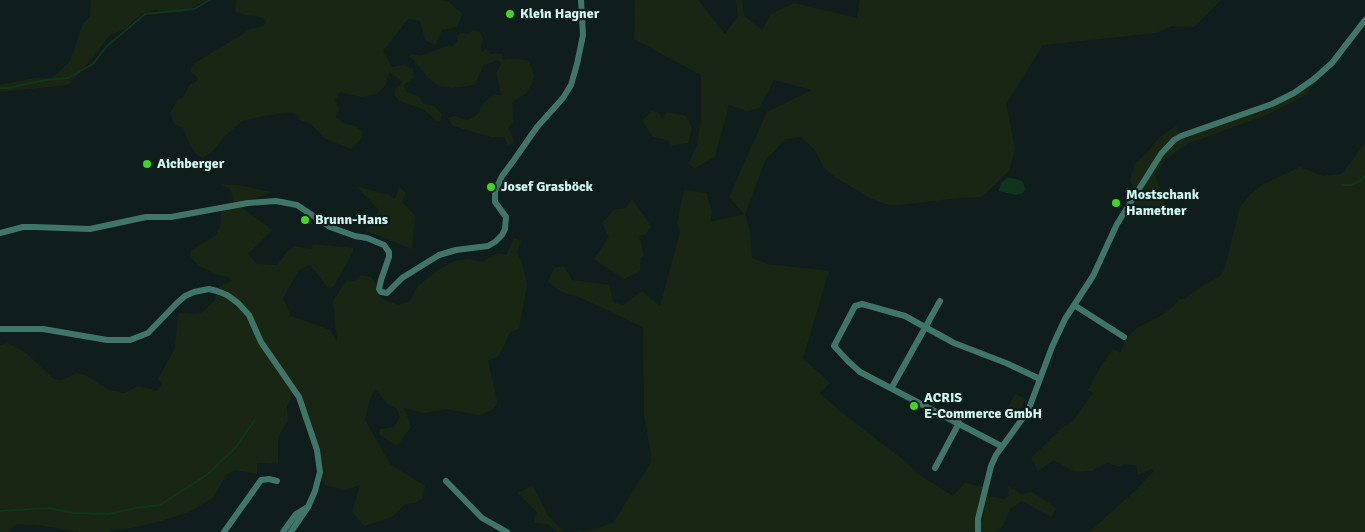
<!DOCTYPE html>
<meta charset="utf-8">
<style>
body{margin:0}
canvas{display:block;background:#0f1d1c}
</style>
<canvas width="1365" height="532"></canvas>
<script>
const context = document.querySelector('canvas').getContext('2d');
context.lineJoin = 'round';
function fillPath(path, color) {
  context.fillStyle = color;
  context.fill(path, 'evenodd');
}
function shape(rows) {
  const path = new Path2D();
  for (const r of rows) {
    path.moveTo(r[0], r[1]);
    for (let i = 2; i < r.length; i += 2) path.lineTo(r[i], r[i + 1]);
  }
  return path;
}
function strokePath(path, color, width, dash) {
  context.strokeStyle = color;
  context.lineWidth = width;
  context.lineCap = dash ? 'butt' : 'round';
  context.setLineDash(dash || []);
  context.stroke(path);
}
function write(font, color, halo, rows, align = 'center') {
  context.font = font + ' Signika,sans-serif';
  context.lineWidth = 4.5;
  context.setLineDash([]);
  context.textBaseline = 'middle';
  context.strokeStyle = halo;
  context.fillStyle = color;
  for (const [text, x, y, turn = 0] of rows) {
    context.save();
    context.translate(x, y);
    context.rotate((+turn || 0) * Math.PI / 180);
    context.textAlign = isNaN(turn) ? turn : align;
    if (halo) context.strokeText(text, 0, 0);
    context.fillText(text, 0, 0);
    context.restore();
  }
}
const green = shape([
 [91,0,208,0,180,13,155,10,141,14,125,29,110,35,80,73,68,85,0,92,0,85,35,78,51,78,59,72,70,61,83,23,90,17],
 [236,0,442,0,449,2,463,14,456,27,442,30,435,45,425,40,420,21,408,19,383,51,392,67,404,65,413,69,414,77,405,84,404,87,406,92,418,96,423,103,434,106,442,114,441,120,437,121,423,109,399,101,395,95,396,88,403,82,389,72,385,86,377,94,361,97,340,92,335,100,339,109,336,117,343,123,355,126,363,132,361,139,351,149,324,138,311,124,300,120,298,115,290,112,263,116,242,121,225,136,215,149,203,158,196,154,191,147,183,128,174,124,170,113,178,99,183,98,190,84,195,83,198,78,190,71,193,64,240,36,250,29,263,26,266,23,265,19,256,16,244,15,235,11],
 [635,0,698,0,725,34,738,16,736,0,742,0,744,16,762,30,771,14,794,3,857,18,860,0,1221,0,1194,27,1172,26,1156,33,1043,45,1006,104,1015,149,1009,171,982,197,959,198,898,205,886,204,872,199,836,178,824,168,815,150,801,137,785,139,765,161,745,214,750,232,752,258,767,264,829,271,803,358,830,383,819,393,850,419,905,461,918,474,953,496,965,483,984,487,974,532,573,532,592,530,613,523,652,461,644,414,643,327,579,297,562,292,548,282,554,268,564,266,572,280,609,285,613,302,623,305,642,291,660,306,680,232,677,223,684,190,706,193,712,212,710,222,744,214,729,197,767,112,812,90,774,80,759,108,747,111,729,105,715,157,695,168,688,164,697,146,701,118,701,75,634,39],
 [473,30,480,32,483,39,481,45,481,52,486,49,490,54,503,54,501,58,505,60,507,59,527,60,531,66,534,76,531,86,525,94,512,102,513,121,508,129,512,134,514,143,508,145,504,137,491,137,453,126,448,118,455,116,467,120,474,117,479,113,481,106,490,97,496,95,501,95,496,73,502,63,498,60,484,65,474,85,452,88,439,86,427,77,414,60,408,56,413,54,420,56,450,45,452,47,458,41,456,36,460,33,469,34],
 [1323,74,1306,95,1269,114,1187,144,1166,159,1155,175,1166,205,1133,211,1130,208,1162,155,1174,142,1186,136,1253,113],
 [652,111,659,113,662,119,667,112,686,116,692,128,688,143,671,145,667,140,653,137,642,121],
 [1176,126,1181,134,1170,139,1160,151,1135,192,1130,180,1135,163,1147,153,1159,138],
 [1365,143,1365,532,1089,532,1135,491,1154,471,1151,469,1138,475,1136,465,1125,464,1120,467,1107,463,1092,471,1074,472,1054,460,1038,471,1031,458,1062,428,1072,422,1093,393,1088,390,1101,366,1113,349,1120,353,1126,339,1137,328,1162,315,1174,306,1179,299,1185,299,1196,290,1220,276,1224,270,1240,207,1251,194,1262,185,1300,167,1323,176,1342,174],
 [221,184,238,185,271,192,257,198,238,203,238,205,272,230,248,254,257,264,277,265,287,252,295,246,311,249,313,244,353,248,353,252,334,286,329,289,310,265,299,270,283,298,291,316,330,330,337,341,333,301,347,280,355,281,361,275,371,277,376,284,382,299,398,305,410,301,418,286,438,270,454,261,468,259,482,262,498,253,506,255,514,238,521,241,517,253,522,262,527,285,519,329,510,332,500,354,497,357,488,361,496,395,497,404,492,410,479,415,446,409,425,413,404,408,411,427,397,446,379,434,380,429,394,427,400,417,397,409,387,403,375,389,369,401,365,420,390,464,425,486,423,498,415,503,405,504,392,517,364,526,352,512,360,485,344,490,325,485,322,479,323,464,321,454,302,400,295,388,287,407,288,421,278,437,278,464,257,463,257,474,235,470,226,475,213,498,189,512,158,522,131,528,110,530,110,532,82,532,38,525,16,524,9,532,0,532,0,345,8,343,26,353,54,379,62,380,76,373,85,375,109,390,124,393,138,386,157,391,162,384,158,379,175,348,178,313,197,314,203,312,215,300,217,288,231,281,228,277,214,274,198,265,190,256,191,250,215,236,220,227,221,210,237,204,233,202,231,190],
 [356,186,389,195,395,199,399,187,406,193,402,202,415,216,412,249,366,231,379,210],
 [632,199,651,226,646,234,639,236,644,255,640,259,640,271,624,279,594,259,609,237,602,223,614,210,626,208],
 [1015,394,1025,399,1017,418,1006,412],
 [533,485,548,516,564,532,558,532,548,524,534,523,537,512,518,493],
 [1008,486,1021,494,1032,492,1043,499,1056,508,1051,517,1022,501,1010,509,1003,526,997,532,980,532,980,523,983,520,987,496,1004,499,1009,496]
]);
const water = shape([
 [1007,178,1016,179,1023,182,1025,189,1023,193,1016,195,999,191,1001,183]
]);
const stream = shape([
 [0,88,9,88,45,80,68,78,93,64,106,47,145,14,194,9,210,0],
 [1342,185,1351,185,1361,180,1365,176],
 [0,511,49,508,73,513,109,514,136,508,160,505,208,474,236,447,254,421]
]);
const minor = shape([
 [0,233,23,227,34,227,90,229,146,217,171,217,248,203,276,201,297,205,330,227,355,236,367,238,384,245,389,252,389,257,381,280,379,289,381,292,387,293,402,278,439,255,456,250,488,246,495,242,502,235,505,229,506,217,495,202,495,191,502,176,514,160,537,127,563,98,571,85,577,64,583,35,581,0],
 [1074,305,1124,337],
 [0,329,43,329,107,340,130,340,148,333,177,303,185,296,194,292,209,289,217,291,227,295,238,303,249,315,261,342,299,397,317,450,320,472,315,491,308,507,291,532],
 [892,387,940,301],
 [1001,446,860,372,848,361,834,346,855,306,862,304,905,316,954,343,1006,363,1040,379],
 [935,468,959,423],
 [446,481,482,518,507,532],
 [224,532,261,480,269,479,277,481],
 [283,532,296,514,306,508],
 [978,532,978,519,991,466,996,455,1028,411,1052,347,1065,319,1093,276,1117,224,1161,154,1174,140,1181,136,1272,104,1294,93,1314,79,1332,63,1365,20]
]);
const markers = [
 [510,14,5,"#40d81e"],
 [147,164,5,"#40d81e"],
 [491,187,5,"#40d81e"],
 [1116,203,5,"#40d81e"],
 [305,220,5,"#40d81e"],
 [914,406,5,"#40d81e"]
];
const poiNames = [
 ["Klein Hagner",520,14],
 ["Aichberger",157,164],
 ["Josef Grasböck",501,187],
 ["Mostschank",1126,195],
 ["Hametner",1126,211],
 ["Brunn-Hans",315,220],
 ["ACRIS",924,398],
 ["E-Commerce GmbH",924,414]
];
fillPath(green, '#192613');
fillPath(water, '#0f361d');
strokePath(stream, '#0f361d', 2);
strokePath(minor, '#407669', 6);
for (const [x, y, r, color] of markers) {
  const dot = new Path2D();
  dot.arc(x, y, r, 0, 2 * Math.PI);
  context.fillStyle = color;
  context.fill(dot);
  strokePath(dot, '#0f1d1c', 2);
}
write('bold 14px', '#d1f9f2', '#0f1d1c', poiNames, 'left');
</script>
